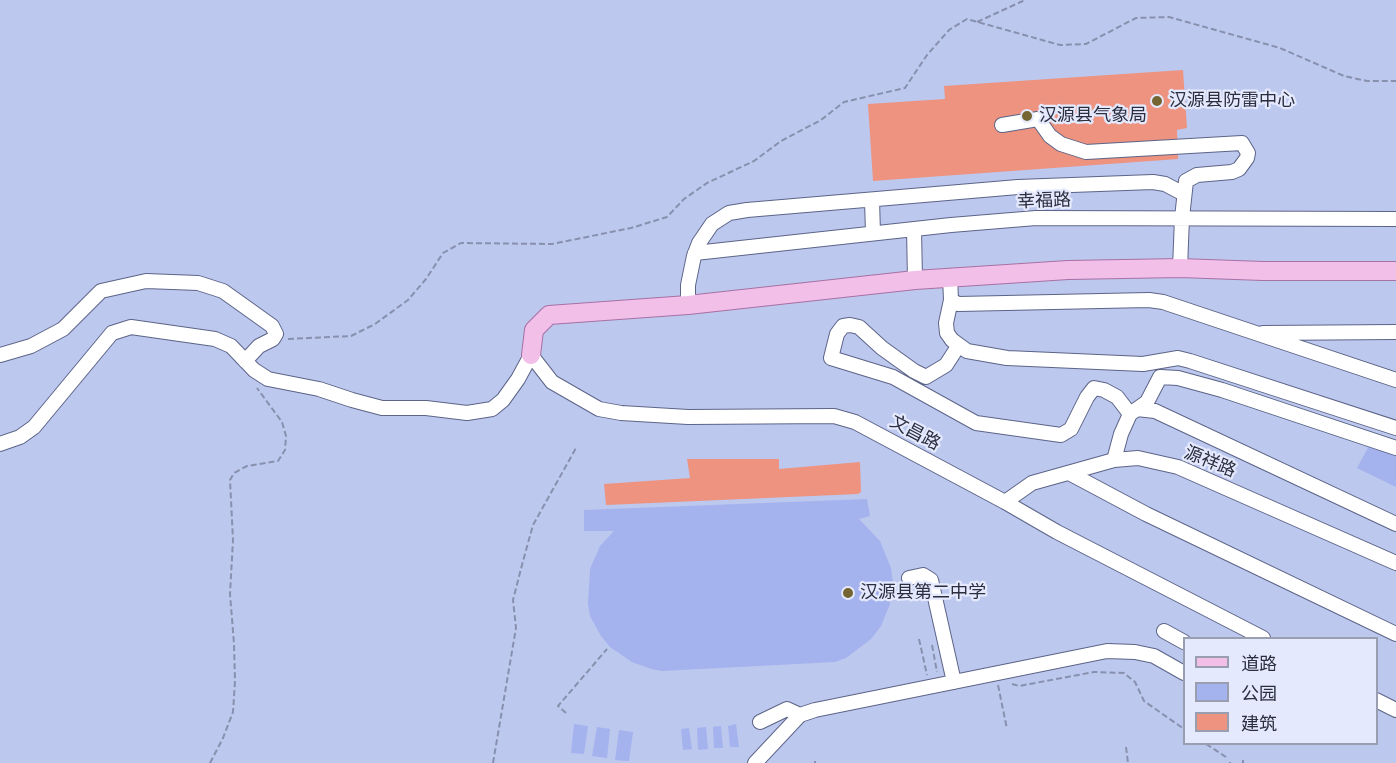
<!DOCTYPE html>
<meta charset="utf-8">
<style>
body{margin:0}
#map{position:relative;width:1396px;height:763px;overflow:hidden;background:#bdc8ef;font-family:Literata,"Noto Sans SC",serif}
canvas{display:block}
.legend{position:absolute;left:1183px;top:637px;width:195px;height:108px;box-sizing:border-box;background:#e4e9fe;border:2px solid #9a9eb1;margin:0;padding:8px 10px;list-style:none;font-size:18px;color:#2a2e3d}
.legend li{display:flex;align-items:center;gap:12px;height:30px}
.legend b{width:30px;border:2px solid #9a9eb1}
</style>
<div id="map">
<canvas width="1396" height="763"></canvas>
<ul class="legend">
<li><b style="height:8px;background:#f2bfe9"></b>道路</li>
<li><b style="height:16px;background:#a4b2ed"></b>公园</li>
<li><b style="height:16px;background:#ed937f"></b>建筑</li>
</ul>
</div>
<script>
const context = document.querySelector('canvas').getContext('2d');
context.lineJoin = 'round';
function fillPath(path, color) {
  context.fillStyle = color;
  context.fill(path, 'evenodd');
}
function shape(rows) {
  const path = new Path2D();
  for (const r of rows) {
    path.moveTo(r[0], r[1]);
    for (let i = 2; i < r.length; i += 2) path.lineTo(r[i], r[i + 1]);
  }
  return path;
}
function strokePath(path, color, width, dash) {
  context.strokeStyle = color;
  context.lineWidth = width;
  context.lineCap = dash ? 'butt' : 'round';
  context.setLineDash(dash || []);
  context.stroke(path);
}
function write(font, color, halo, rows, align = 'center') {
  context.font = font + ' Literata,"Noto Sans SC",serif';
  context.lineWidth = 4.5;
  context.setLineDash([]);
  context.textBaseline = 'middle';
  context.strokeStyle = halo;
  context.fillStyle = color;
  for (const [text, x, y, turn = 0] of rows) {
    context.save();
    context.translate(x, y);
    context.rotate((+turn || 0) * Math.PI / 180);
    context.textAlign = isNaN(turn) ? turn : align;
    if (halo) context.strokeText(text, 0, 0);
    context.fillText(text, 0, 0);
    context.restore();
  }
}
const green = shape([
 [1370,444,1396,455,1396,487,1357,468],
 [867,499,870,516,859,519,880,541,891,568,893,583,890,604,881,626,871,639,846,658,835,662,662,671,651,669,632,662,610,647,601,636,590,616,588,604,590,569,600,546,614,531,584,531,584,510],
 [574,724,588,726,584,754,571,753],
 [736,724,739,747,730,747,728,726],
 [721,726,723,748,714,748,713,727],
 [597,727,610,729,607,758,592,756],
 [706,727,708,749,698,750,697,728],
 [689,728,692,749,683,750,681,729],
 [619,730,633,732,629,761,615,760]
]);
const building = shape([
 [1183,70,1187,128,1177,130,1178,159,873,181,868,104,945,99,944,86],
 [687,459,779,459,779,469,860,462,861,492,858,494,606,505,604,484,690,478]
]);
const path = shape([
 [977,22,1025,0],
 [288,339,351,336,375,324,408,300,426,279,443,253,461,243,552,244,631,228,667,217,684,199,707,183,754,161,781,141,821,120,844,102,905,88,927,55,949,30,967,19,1060,45,1086,44,1136,18,1169,17,1280,48,1344,76,1367,81,1396,81],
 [919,639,927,675],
 [932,645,937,672],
 [1012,684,1019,686,1094,672,1124,673,1135,682,1144,701,1184,729],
 [998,685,1007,729],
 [566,713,558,706,607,649],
 [1206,744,1226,757],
 [1126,747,1128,763],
 [1243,760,1243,763],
 [815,761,815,763],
 [1230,762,1230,763],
 [210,763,223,738,233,712,235,681,234,644,230,594,233,540,230,480,234,473,247,466,278,461,285,450,286,436,282,422,257,388],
 [493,763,516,628,513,600,523,561,533,525,576,448]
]);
const minor = shape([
 [1002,125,1038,119,1050,136,1061,144,1086,152,1242,143,1248,153,1247,158,1239,169,1232,172,1197,175,1186,181,1182,218,1180,268],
 [872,200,873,233],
 [914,229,915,280],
 [695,253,951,225,1036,218,1396,219],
 [950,277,951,300,958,304,1149,300,1163,302,1396,380],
 [951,300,946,323,947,333,952,340,967,351,1007,358,1143,364,1178,358,1190,361,1396,428],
 [688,305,688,285,694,256,699,243,712,224,729,213,747,210,1018,187,1153,182,1165,184,1184,194],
 [1263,333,1396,332],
 [959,345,946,365,926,377,914,371,882,348,859,327,850,325,843,326,837,334,831,358,893,377,976,423,1061,435,1071,429,1087,397,1094,388,1104,390,1117,397,1130,414],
 [0,355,31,346,63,329,101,291,146,281,198,283,223,291,272,326,276,334,273,339,259,346,245,361],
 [1137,409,1155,411,1396,524],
 [0,444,20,437,34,427,112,333,131,327,215,339,231,346,254,370,268,379,319,389,352,400,382,408,426,408,467,413,492,409,503,400,518,379,531,355,552,382,599,409,621,413,688,417,834,416,855,422,1005,502,1057,532,1263,638],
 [1114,460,1121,434,1130,414,1147,402,1160,377,1178,378,1222,390,1396,448],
 [1069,473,1146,514,1396,634],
 [1005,502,1032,483,1114,460,1138,458,1178,467,1396,563],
 [909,578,923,575,931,580,954,682],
 [1164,631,1184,642],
 [1376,700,1396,710],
 [760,722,787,709,800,715],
 [755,763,800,715,815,710,1107,651,1135,652,1154,656,1184,673]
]);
const major = shape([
 [531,355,534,330,549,315,688,305,915,280,1068,270,1180,268,1263,271,1396,271]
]);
const markers = [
 [1157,101,6,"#746532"],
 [1027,116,6,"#746532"],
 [848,593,6,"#746532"]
];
const poiNames = [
 ["汉源县防雷中心",1169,101],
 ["汉源县气象局",1039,116],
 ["汉源县第二中学",860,593]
];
const streetNames = [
 ["幸福路",1044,201,-2],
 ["文昌路",915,433,28],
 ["源祥路",1210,462,22]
];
fillPath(green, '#a4b2ed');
fillPath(building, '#ed937f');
strokePath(minor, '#5c6487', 16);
strokePath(major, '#a671a3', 20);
strokePath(path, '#8890ae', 2, [6, 3]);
strokePath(minor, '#fff', 14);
strokePath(major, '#f2bfe9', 18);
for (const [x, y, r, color] of markers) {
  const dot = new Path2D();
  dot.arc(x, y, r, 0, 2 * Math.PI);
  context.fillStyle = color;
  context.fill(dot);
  strokePath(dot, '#e4e9fe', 2);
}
write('18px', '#2a2e3d', '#e4e9fe', poiNames, 'left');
write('18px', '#2a2e3d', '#e4e9fe', streetNames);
</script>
